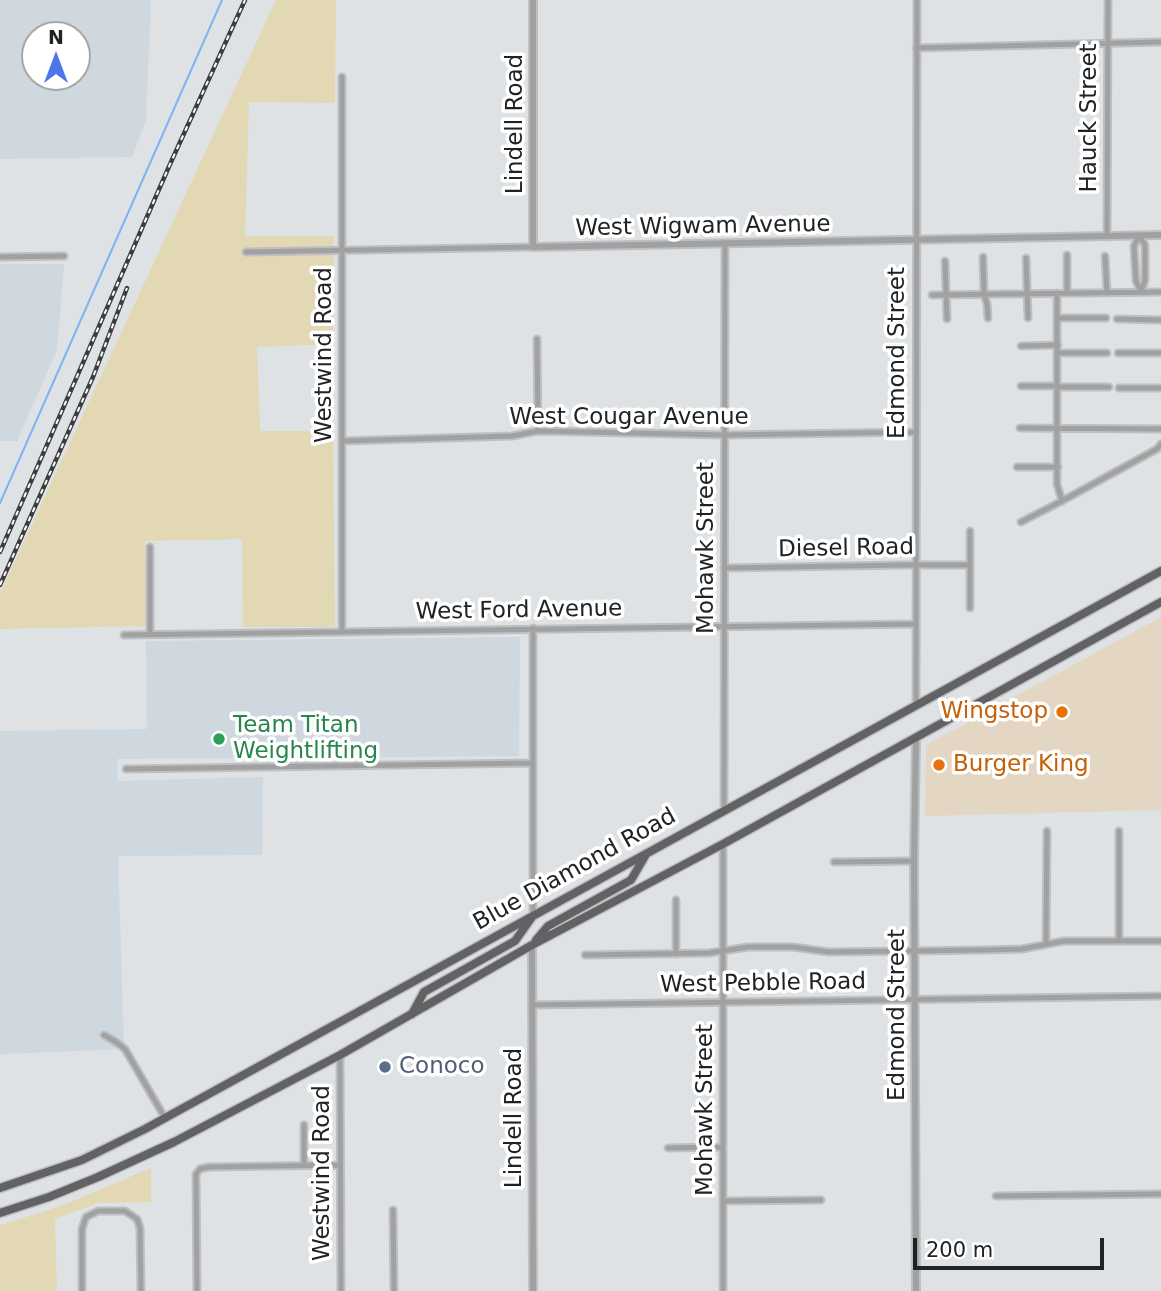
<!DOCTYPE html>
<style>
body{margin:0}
#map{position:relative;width:1161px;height:1291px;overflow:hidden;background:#dfe2e4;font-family:"DejaVu Sans",sans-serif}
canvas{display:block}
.north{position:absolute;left:21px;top:21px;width:70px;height:70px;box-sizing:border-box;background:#fff;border:2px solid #a6a7a7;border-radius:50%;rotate:0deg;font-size:19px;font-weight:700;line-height:28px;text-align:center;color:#212223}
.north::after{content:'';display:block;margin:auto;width:24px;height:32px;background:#4d74e8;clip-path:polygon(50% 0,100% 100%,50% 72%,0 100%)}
.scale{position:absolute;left:913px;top:1238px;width:191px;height:32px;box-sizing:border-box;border:4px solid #212223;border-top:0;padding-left:9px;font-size:21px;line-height:24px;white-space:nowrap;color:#212223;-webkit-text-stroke:5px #fff;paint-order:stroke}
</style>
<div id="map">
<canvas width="1161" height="1291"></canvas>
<div class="north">N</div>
<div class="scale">200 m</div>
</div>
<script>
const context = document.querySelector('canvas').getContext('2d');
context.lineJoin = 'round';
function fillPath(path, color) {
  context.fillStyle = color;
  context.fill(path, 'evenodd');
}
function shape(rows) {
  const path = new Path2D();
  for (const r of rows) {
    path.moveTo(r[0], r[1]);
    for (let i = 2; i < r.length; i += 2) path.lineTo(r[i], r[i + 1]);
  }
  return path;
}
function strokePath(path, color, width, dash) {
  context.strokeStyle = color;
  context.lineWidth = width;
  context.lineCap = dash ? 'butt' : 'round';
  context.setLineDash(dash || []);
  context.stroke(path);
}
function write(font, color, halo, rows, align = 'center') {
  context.font = font + ' "DejaVu Sans",sans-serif';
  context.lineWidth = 7;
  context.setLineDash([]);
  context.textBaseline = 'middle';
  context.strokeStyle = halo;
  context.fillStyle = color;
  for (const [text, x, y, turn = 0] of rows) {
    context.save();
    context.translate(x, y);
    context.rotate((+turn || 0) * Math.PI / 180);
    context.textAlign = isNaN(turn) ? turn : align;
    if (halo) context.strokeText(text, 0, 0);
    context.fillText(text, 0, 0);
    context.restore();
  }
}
const commercial = shape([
 [1161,617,1161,810,925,816,926,745]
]);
const built = shape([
 [0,0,151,0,146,120,132,157,0,159],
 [35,35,77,35,77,77,35,77],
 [0,264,64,264,57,350,17,441,0,441],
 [520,637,519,756,117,759,118,781,263,777,262,855,118,856,124,1049,0,1054,0,731,147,729,146,641]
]);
const sand = shape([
 [276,0,336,0,335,103,249,102,245,236,334,236,333,344,257,347,260,431,333,431,335,627,243,627,242,539,145,541,147,626,0,629,0,593],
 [151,1168,151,1202,98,1203,55,1219,57,1291,0,1291,0,1225,61,1206]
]);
const stream = shape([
 [0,503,222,0]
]);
const minor = shape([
 [916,48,1161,42],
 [1139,236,1134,246,1136,281,1141,292],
 [1139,236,1145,245,1145,280,1141,292],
 [1107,237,1108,0],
 [246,252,533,247],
 [1067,255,1067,293],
 [1105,256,1107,293],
 [0,257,64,256],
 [983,257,984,294,987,304,988,318],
 [1026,258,1028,318],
 [945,261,947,319],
 [1057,293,1057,484,1062,501],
 [932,295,1161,292],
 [1057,318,1106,318],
 [1117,319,1161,320],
 [537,339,538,431],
 [1021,346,1058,345],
 [1057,353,1107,353],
 [1118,353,1161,353],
 [1021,386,1058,386],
 [1058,387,1109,387],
 [1119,388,1161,388],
 [1020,428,1161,429],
 [342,441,512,436,538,431,725,435,916,432],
 [1017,467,1058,467],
 [1021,522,1062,501,1157,449,1161,444],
 [970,531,970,608],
 [150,547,150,634],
 [724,568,904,565,970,565],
 [533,628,533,915],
 [342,632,342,77],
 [124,635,916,624],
 [916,705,917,0],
 [126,769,533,763],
 [724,810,725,244],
 [1119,831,1119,941],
 [834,862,914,861],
 [676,900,676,954],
 [1046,944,1047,831],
 [585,955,709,953,748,947,793,947,829,952,985,950,1022,949,1064,941,1161,941],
 [532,1005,1161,996],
 [104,1035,116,1042,125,1049,165,1118],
 [340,1055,341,1291],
 [304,1125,304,1166],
 [668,1148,723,1147],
 [996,1196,1161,1194],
 [724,1201,821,1200],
 [393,1210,394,1291],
 [82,1291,82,1229,86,1217,98,1211,125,1211,137,1219,140,1228,141,1291],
 [197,1291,196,1174,200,1169,209,1167,340,1165],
 [723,1291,723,844]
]);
const tertiary = shape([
 [533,0,533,247,1161,235],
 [916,738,914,861,916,1291],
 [532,945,533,1291]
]);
const trunk = shape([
 [536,940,548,926,631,880,645,856],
 [412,1014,424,992,515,941,532,917],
 [0,1188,82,1160,145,1129,1161,571],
 [0,1213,49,1197,98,1177,174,1142,340,1055,532,945,723,844,1161,602]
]);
const rail = shape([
 [0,552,171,162,245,0],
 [0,585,93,377,127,288]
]);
const markers = [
 [1062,712,7,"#e8710a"],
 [219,739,7,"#2e9e5b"],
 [939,765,7,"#e8710a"],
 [385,1067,7,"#5c6f8a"]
];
const streetNames = [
 ["Hauck Street",1090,118,-90],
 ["Lindell Road",516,124,-90],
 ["West Wigwam Avenue",703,227,-1],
 ["Edmond Street",898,353,-90],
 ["Westwind Road",325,355,-90],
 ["West Cougar Avenue",629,418],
 ["Mohawk Street",707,548,-90],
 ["Diesel Road",846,549,-1],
 ["West Ford Avenue",519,611,-1],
 ["Blue Diamond Road",575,870,-29],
 ["West Pebble Road",763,984,-1],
 ["Edmond Street",898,1015,-90],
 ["Mohawk Street",706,1110,-90],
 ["Lindell Road",515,1118,-90],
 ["Westwind Road",323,1173,-90]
];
const foodNames = [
 ["Wingstop",1048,712],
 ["Burger King",953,765,"left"]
];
const leisureNames = [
 ["Team Titan",233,726],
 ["Weightlifting",233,752]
];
const serviceNames = [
 ["Conoco",399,1067]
];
fillPath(commercial, '#e3d6c2');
fillPath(built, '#cfd7df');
fillPath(sand, '#e2d8b3');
strokePath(stream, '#7db2f3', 2);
strokePath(minor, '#bdbfc1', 9);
strokePath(tertiary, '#bdbfc1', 10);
strokePath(trunk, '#bdbfc1', 11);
strokePath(minor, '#a1a1a2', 5);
strokePath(tertiary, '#a1a1a2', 6);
strokePath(trunk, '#626264', 8);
strokePath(rail, '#3c3d3f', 4.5);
strokePath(rail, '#fff', 2, [5]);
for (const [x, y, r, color] of markers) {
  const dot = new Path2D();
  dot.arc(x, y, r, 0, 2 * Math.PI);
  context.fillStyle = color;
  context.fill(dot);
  strokePath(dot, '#fff', 2.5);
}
write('23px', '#212223', '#fff', streetNames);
write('23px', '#c56008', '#fff', foodNames, 'right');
write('23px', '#27864d', '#fff', leisureNames, 'left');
write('23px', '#4e5e75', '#fff', serviceNames, 'left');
</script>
